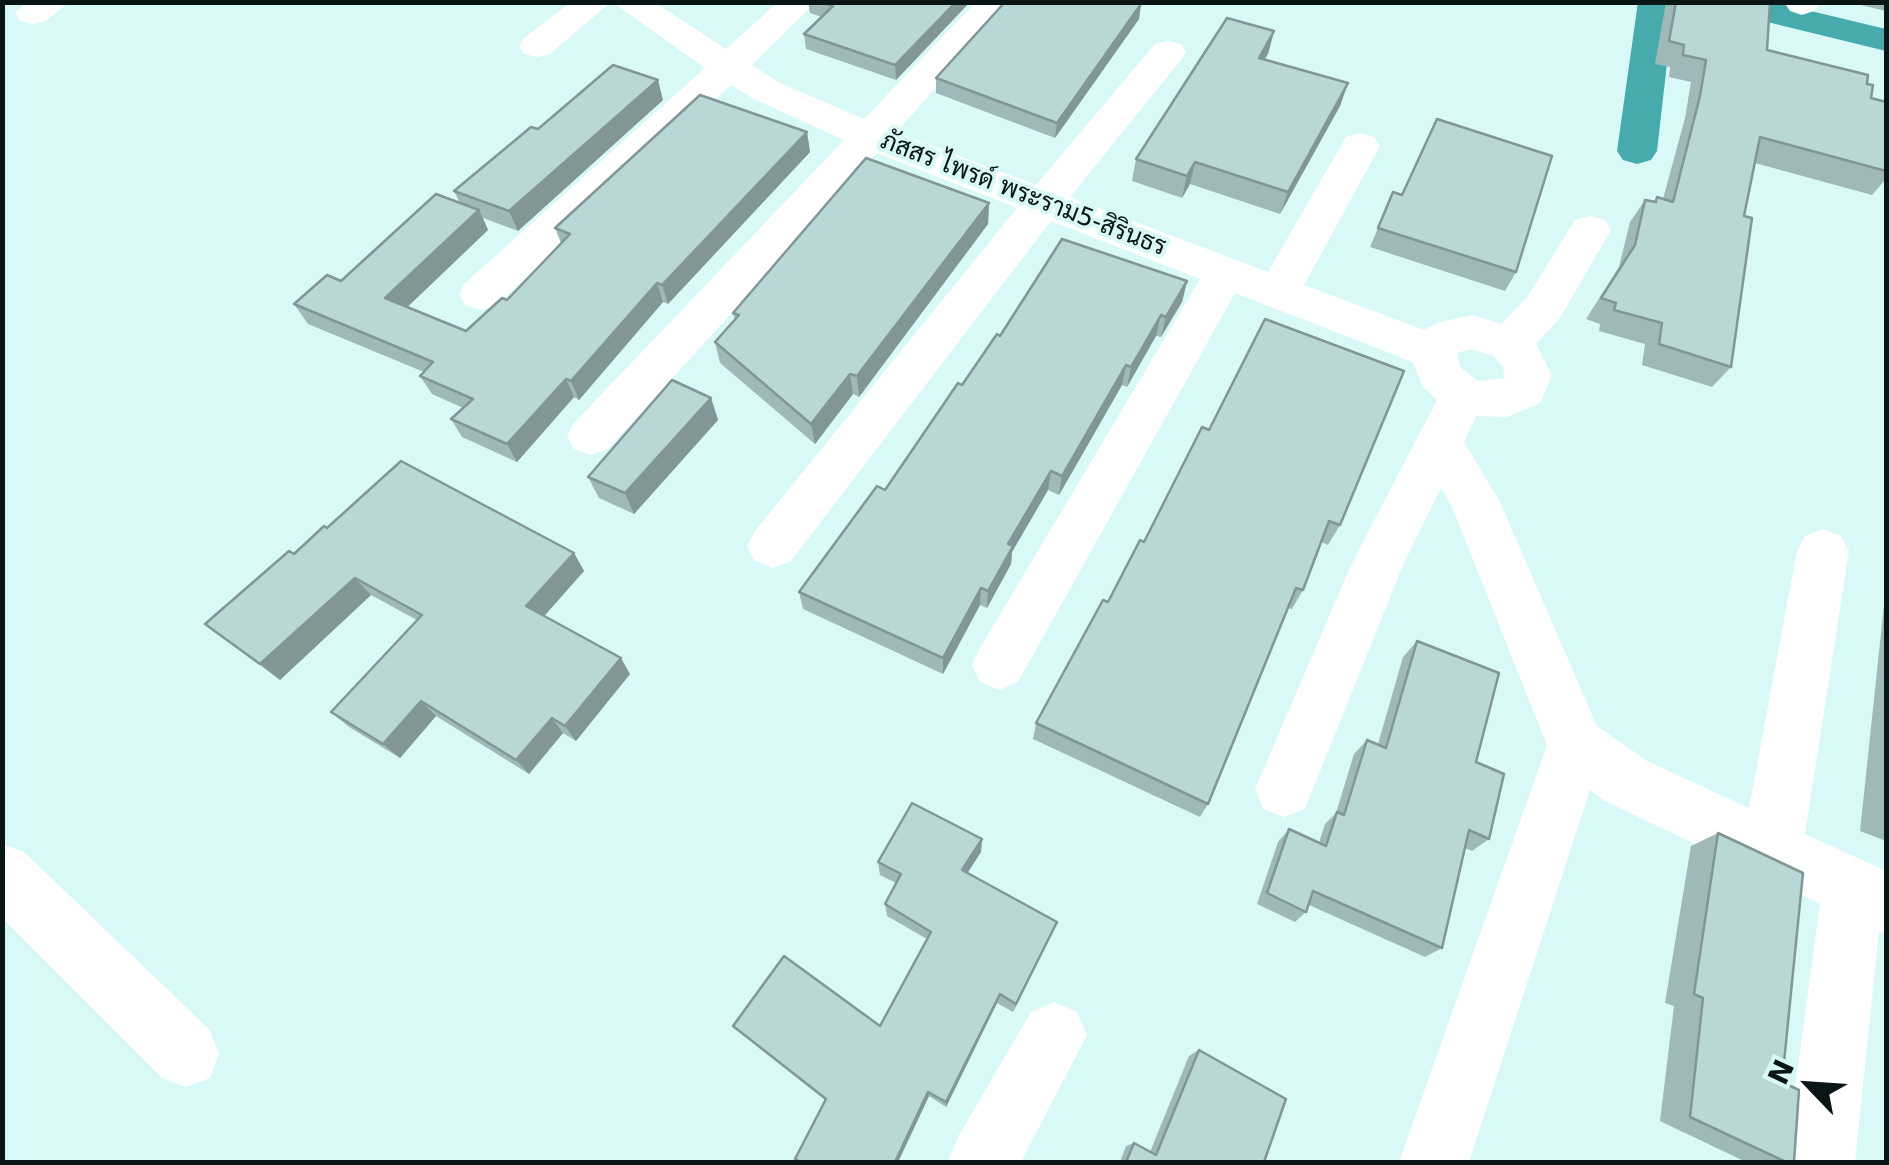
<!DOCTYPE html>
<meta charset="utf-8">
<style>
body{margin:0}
#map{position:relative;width:1889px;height:1165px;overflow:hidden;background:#d9f8f8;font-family:"DejaVu Sans",sans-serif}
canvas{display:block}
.frame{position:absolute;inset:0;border:5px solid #0a1515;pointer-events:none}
.north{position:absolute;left:1759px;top:1035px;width:100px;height:100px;-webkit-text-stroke:8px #d9f8f8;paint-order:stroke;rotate:295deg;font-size:28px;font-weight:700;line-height:40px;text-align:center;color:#0a1515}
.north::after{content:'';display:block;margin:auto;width:35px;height:45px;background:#0a1515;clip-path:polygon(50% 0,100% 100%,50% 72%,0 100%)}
</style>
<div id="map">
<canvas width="1889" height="1165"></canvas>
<div class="frame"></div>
<div class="north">N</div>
</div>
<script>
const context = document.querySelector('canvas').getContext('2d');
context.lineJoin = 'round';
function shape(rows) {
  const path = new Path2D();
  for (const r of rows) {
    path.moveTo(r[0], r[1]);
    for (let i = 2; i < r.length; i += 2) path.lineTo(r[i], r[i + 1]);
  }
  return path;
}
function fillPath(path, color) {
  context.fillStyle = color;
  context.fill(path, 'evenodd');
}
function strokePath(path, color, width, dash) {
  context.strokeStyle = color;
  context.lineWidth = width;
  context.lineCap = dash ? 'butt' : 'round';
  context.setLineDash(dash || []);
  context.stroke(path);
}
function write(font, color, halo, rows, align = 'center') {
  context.font = font + ' "DejaVu Sans",Sarabun,sans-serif';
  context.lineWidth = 8;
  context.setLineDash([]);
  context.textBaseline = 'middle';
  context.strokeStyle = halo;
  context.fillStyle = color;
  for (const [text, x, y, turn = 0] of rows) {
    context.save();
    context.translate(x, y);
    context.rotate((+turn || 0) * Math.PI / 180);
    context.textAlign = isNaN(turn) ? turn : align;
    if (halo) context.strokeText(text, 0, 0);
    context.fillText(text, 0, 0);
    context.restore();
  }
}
const canal = shape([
 [1638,2,1674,2,1657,151,1651,160,1637,164,1623,160,1617,151,1638,2],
 [1709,2,1773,2,1886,29,1886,51,1714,9,1709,2]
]);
const street = shape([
 [26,2,69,2,46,21,33,24,20,21,15,13,26,2],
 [571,2,611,2,550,54,537,57,524,54,519,46,524,38,571,2],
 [612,2,654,2,726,49,778,2,816,2,752,65,780,83,864,119,976,2,1007,2,1010,6,1004,13,896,132,1036,185,1155,44,1168,41,1181,44,1186,52,1181,60,1070,197,1268,272,1346,137,1360,133,1374,137,1380,146,1304,285,1424,330,1439,322,1472,315,1501,324,1528,296,1575,220,1590,216,1605,220,1611,230,1560,318,1536,344,1552,376,1540,403,1507,417,1476,416,1464,442,1499,500,1597,726,1647,761,1749,808,1797,551,1805,536,1823,529,1841,536,1849,551,1805,834,1886,871,1886,934,1879,931,1855,1162,1785,1162,1820,904,1605,801,1590,790,1469,1162,1399,1162,1547,745,1452,507,1441,488,1403,565,1305,809,1284,817,1263,809,1255,789,1351,565,1437,400,1423,387,1413,362,1235,293,1018,682,999,690,980,682,972,665,980,648,1200,279,1051,221,791,561,773,568,755,561,747,546,755,531,1017,208,877,153,608,449,591,455,574,449,567,436,574,423,844,140,754,99,731,85,497,305,481,310,465,305,459,294,465,283,705,68,612,2],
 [1471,349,1493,356,1503,367,1505,378,1478,381,1460,367,1457,353,1471,349],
 [1784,2,1820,2,1820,4,1814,11,1802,15,1790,11,1784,2],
 [2,844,24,852,210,1030,219,1054,210,1078,186,1087,162,1078,2,918,2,844],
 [1054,1002,1077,1012,1087,1035,1021,1162,948,1162,958,1137,1031,1012,1054,1002]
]);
const wall = shape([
 [808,2,970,2,896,80,806,49,804,34,822,17,810,13],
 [1666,2,1770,2,1767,50,1867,84,1871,98,1886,102,1886,179,1872,195,1755,163,1744,216,1731,367,1712,387,1642,365,1645,344,1599,331,1600,324,1586,319,1619,267,1630,222,1645,200,1654,201,1657,197,1663,199,1685,118,1691,82,1669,77,1670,67,1655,64],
 [1848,2,1886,2,1886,11],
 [1141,4,1139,19,1055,138,936,93,936,78],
 [1274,31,1268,54,1264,59,1348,83,1340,106,1280,214,1190,184,1182,198,1132,181,1136,159],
 [663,100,518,231,483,218,488,230,407,307,466,331,507,300,561,243,555,228,807,132,810,152,668,304,663,302,579,400,574,397,517,462,462,437,451,419,463,408,432,394,420,376,424,372,308,324,294,304,341,281,460,203,454,191,538,129],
 [1393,192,1516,272,1505,291,1370,247],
 [989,203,988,224,859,397,853,394,815,444,720,363,715,342,735,320,733,313],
 [1187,281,1182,302,1161,337,1156,336,1127,387,1122,385,1059,495,1048,490,1012,552,1011,564,987,608,980,605,943,674,803,609,799,592,885,490,962,385,1000,336],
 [711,398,718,420,634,514,599,498,588,477],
 [1202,427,1340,525,1328,545,1321,542,1303,590,1292,609,1288,608,1208,804,1200,817,1033,739,1036,723,1144,542],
 [327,528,574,553,584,571,544,616,630,674,576,741,563,733,529,774,436,716,400,758,349,727,331,712,417,620,371,595,280,680,205,624],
 [1886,586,1886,841,1860,831],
 [1417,641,1476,762,1489,839,1472,851,1465,848,1442,948,1425,957,1309,905,1306,912,1295,922,1257,904,1278,842,1289,829,1319,843,1325,824,1336,813,1354,754,1367,740,1378,744,1403,657],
 [1718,833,1782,1082,1794,1162,1746,1162,1660,1121,1674,1006,1665,1003,1691,846],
 [982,839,981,852,967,873,1057,922,1013,1012,997,1003,946,1107,929,1096,898,1162,801,1162,880,1026,927,939,887,916,885,904,896,883,880,875,878,862],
 [1199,1050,1264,1162,1120,1162,1126,1146,1134,1143,1150,1152,1189,1056]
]);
const shadedWall = shape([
 [956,2,970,2,896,80,895,65],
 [1141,4,1139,19,1055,138,1057,123],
 [1274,31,1268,54,1252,80,1259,58],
 [658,80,663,100,518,231,509,211],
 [1348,83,1340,106,1280,214,1288,192],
 [807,132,810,152,668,304,662,285],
 [1195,162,1190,184,1182,198,1187,176],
 [989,203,988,224,859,397,857,376],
 [479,210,488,230,397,317,385,298],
 [1187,281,1182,302,1161,337,1166,317],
 [657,283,663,302,579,400,571,381],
 [1161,315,1156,336,1127,387,1131,367],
 [1126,365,1122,385,1059,495,1062,476],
 [850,374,853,394,815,444,811,424],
 [566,379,574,397,517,462,507,444],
 [711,398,718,420,634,514,625,493],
 [1051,471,1048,490,1012,552,1011,564,987,608,988,591,1008,544],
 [574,553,584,571,538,623,526,606],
 [355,578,371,595,280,680,260,664],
 [981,588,980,605,943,674,943,658],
 [621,658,630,674,576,741,565,726],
 [421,701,436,716,400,758,383,744],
 [552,718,563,733,529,774,516,760],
 [982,839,981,852,961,883,962,870],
 [1057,922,1052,933,1013,1012,1016,1004],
 [1000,994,997,1003,946,1107,946,1102],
 [928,1092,929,1096,898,1162,895,1162]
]);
const building = shape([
 [821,2,956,2,895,65,804,34,833,6,821,2],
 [1005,2,1136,2,1141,4,1057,123,936,78,1005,2],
 [1676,2,1770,2,1767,50,1868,75,1867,84,1873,85,1871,98,1886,102,1886,171,1760,137,1744,216,1752,218,1731,367,1659,344,1662,323,1614,310,1616,303,1601,298,1635,245,1645,200,1656,202,1657,197,1673,202,1700,96,1706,60,1683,55,1684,45,1669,41,1676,2],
 [1227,18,1274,31,1259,58,1348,83,1288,192,1195,162,1187,176,1136,159,1227,18],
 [613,65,658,80,509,211,454,191,531,127,538,129,613,65],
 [700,95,807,132,662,285,657,283,571,381,566,379,507,444,451,419,473,399,420,376,433,362,294,304,327,275,341,281,436,194,479,210,385,298,466,331,502,298,507,300,570,234,555,228,700,95],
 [1437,119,1552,156,1516,272,1378,228,1393,192,1402,195,1437,119],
 [866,158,989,203,857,376,850,374,811,424,715,342,739,315,733,313,866,158],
 [1062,239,1187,281,1166,317,1161,315,1131,367,1126,365,1062,476,1051,471,1008,544,1013,546,988,591,981,588,943,658,799,592,877,486,885,490,958,383,962,385,997,334,1000,336,1062,239],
 [1265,319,1404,371,1340,525,1329,521,1303,590,1296,588,1208,804,1036,723,1103,600,1108,602,1140,540,1144,542,1202,427,1209,430,1265,319],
 [672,380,711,398,625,493,588,477,672,380],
 [401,461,574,553,526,606,621,658,565,726,552,718,516,760,421,701,383,744,331,712,422,615,355,578,260,664,205,624,289,551,294,554,324,526,327,528,401,461],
 [1417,641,1499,673,1476,762,1504,774,1489,839,1469,830,1442,948,1313,891,1306,912,1267,893,1289,829,1326,846,1337,812,1344,815,1367,740,1386,748,1417,641],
 [912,803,982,839,962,870,1057,922,1016,1004,1000,994,946,1102,928,1092,895,1162,801,1162,795,1159,826,1099,733,1026,784,956,880,1026,931,932,885,904,901,874,878,862,912,803],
 [1718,833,1803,873,1782,1082,1799,1090,1794,1162,1786,1162,1690,1117,1703,998,1694,994,1718,833],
 [1199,1050,1286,1099,1264,1162,1126,1162,1134,1143,1156,1155,1199,1050]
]);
const farStreetnames = [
 ["ภัสสร ไพรด์ พระราม5-สิรินธร",1023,195,21]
];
fillPath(canal, '#47abad');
fillPath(street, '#fff');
fillPath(wall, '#9fb9b9');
fillPath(shadedWall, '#829696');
fillPath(building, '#b9d7d7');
strokePath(building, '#829696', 2.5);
write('25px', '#0a1515', '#d9f8f8', farStreetnames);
</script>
